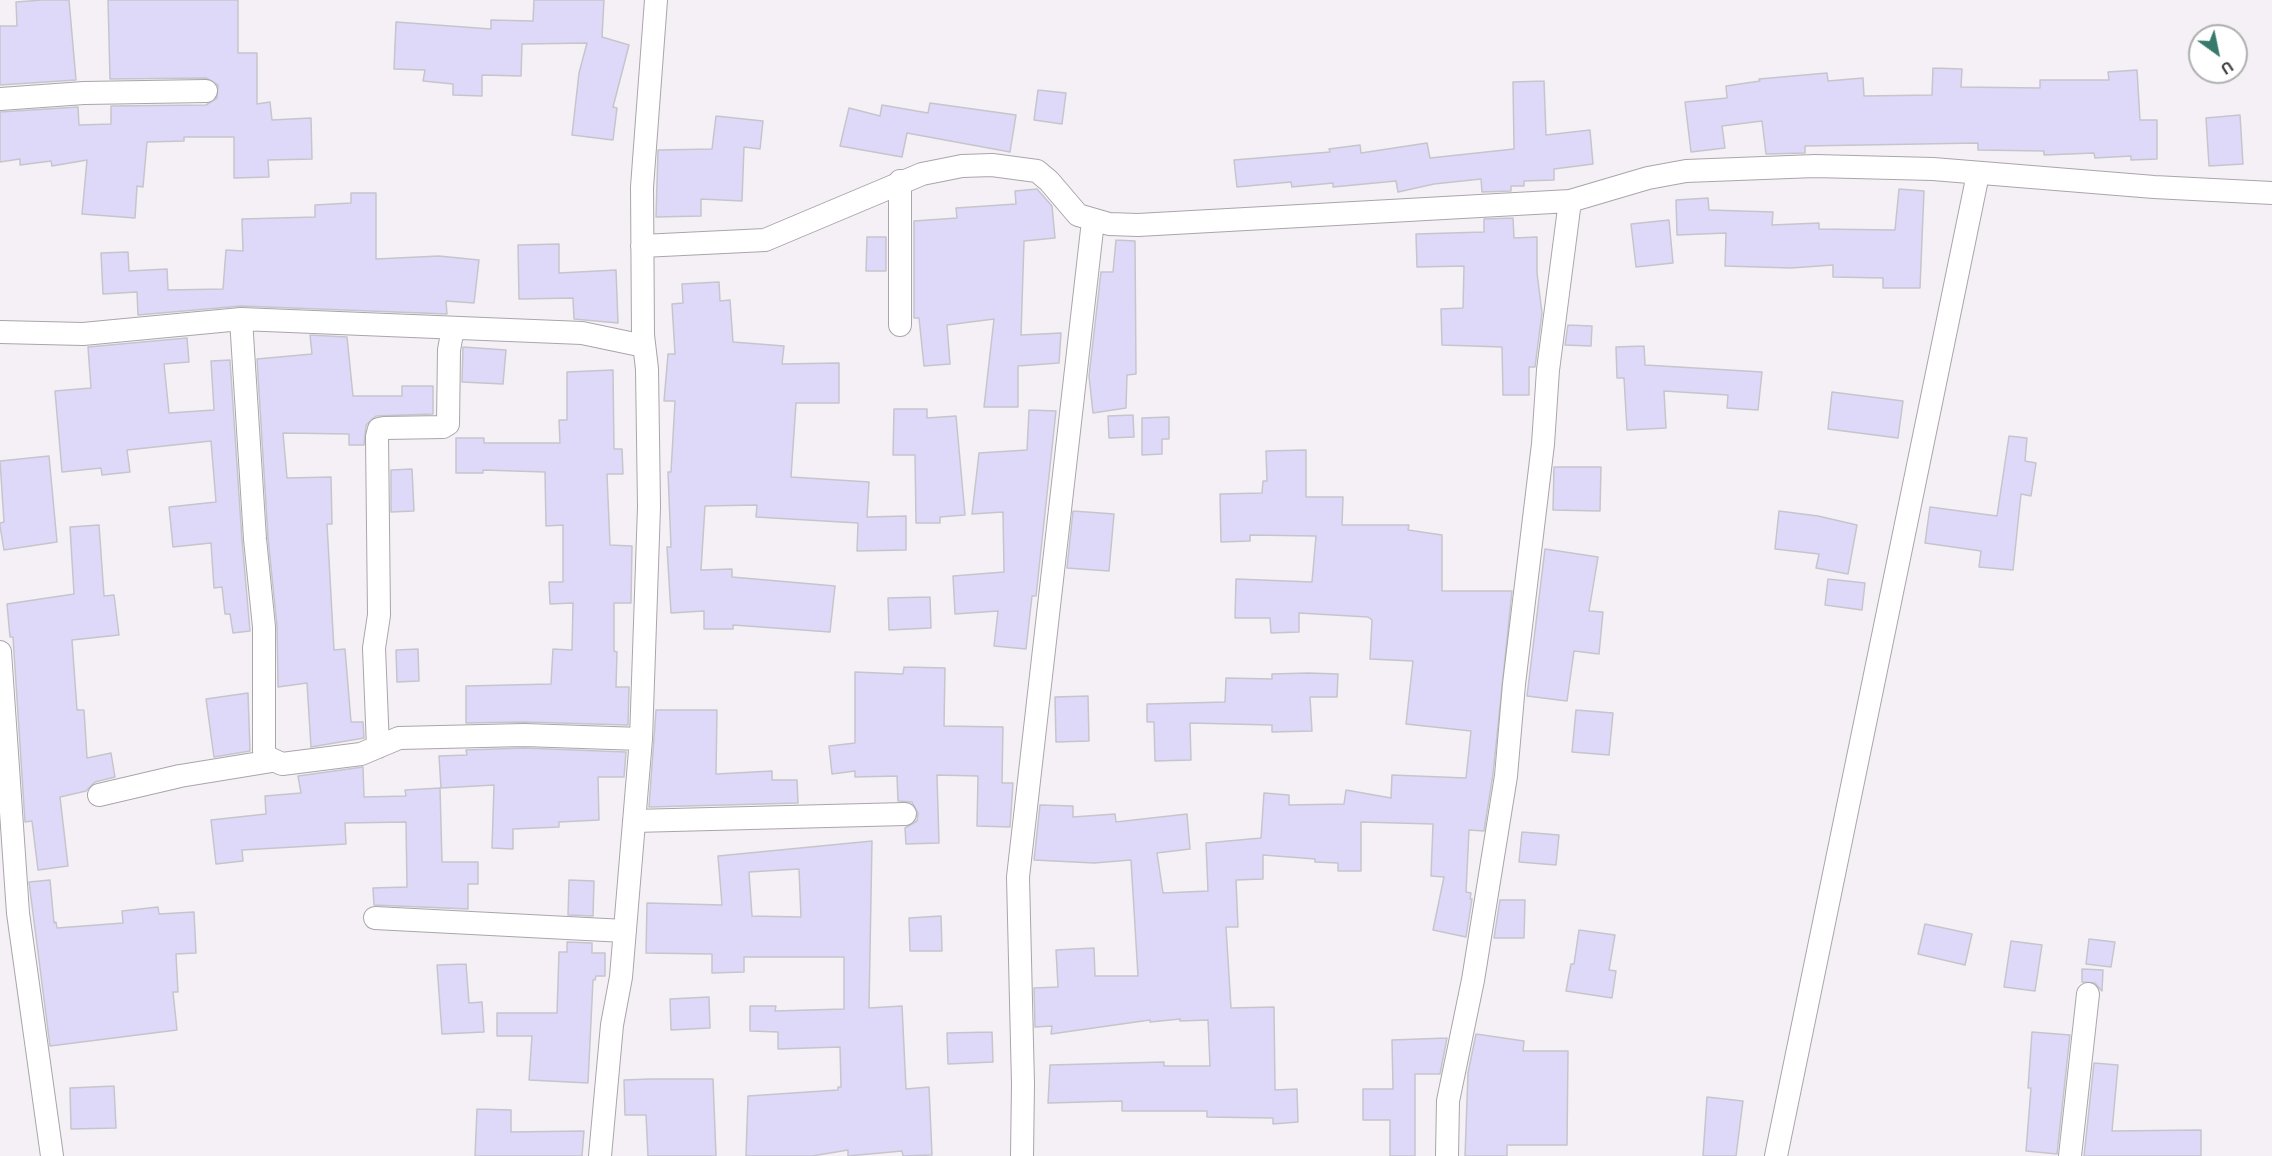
<!DOCTYPE html>
<style>
body{margin:0}
#map{position:relative;width:2272px;height:1156px;overflow:hidden;background:#f5f0f6;font-family:"Space Grotesk",sans-serif}
canvas{display:block}
.north{position:absolute;left:2188px;top:24px;width:60px;height:60px;box-sizing:border-box;background:#fff;border:2px solid #afafb0;border-radius:50%;rotate:147deg;font-size:16px;font-weight:700;line-height:24px;text-align:center;color:#383639}
.north::after{content:'';display:block;margin:auto;width:21px;height:27px;background:#377a6b;clip-path:polygon(50% 0,100% 100%,50% 72%,0 100%)}
</style>
<div id="map">
<canvas width="2272" height="1156"></canvas>
<div class="north">U</div>
</div>
<script>
const context = document.querySelector('canvas').getContext('2d');
context.lineJoin = 'round';
function fillPath(path, color) {
  context.fillStyle = color;
  context.fill(path, 'evenodd');
}
function shape(rows) {
  const path = new Path2D();
  for (const r of rows) {
    path.moveTo(r[0], r[1]);
    for (let i = 2; i < r.length; i += 2) path.lineTo(r[i], r[i + 1]);
  }
  return path;
}
function strokePath(path, color, width, dash) {
  context.strokeStyle = color;
  context.lineWidth = width;
  context.lineCap = dash ? 'butt' : 'round';
  context.setLineDash(dash || []);
  context.stroke(path);
}
const building = shape([
 [42,0,69,0,76,80,0,85,0,26,17,26,16,2,42,0],
 [108,0,238,0,238,53,257,53,257,104,270,102,272,120,311,118,312,159,268,160,269,177,234,178,234,137,184,137,184,141,147,142,143,187,137,186,135,218,82,214,87,160,52,166,51,161,20,165,20,159,0,162,0,112,78,107,79,125,111,124,111,106,206,105,217,98,218,85,206,78,110,79,108,0],
 [534,0,604,0,602,37,629,45,613,107,617,108,613,140,572,135,579,73,587,43,522,44,521,76,482,75,482,96,453,95,453,84,423,81,425,70,394,69,396,22,491,29,491,20,533,21,534,0],
 [1933,68,1962,69,1961,87,2040,88,2040,80,2109,80,2108,72,2137,70,2140,120,2157,120,2157,159,2131,160,2131,156,2095,158,2094,153,2044,155,2044,151,1978,150,1978,143,1805,146,1805,153,1766,154,1762,121,1722,126,1725,148,1691,152,1685,102,1727,98,1726,86,1760,81,1759,79,1827,73,1828,81,1863,78,1864,96,1932,95,1933,68],
 [1544,81,1546,135,1590,130,1593,164,1554,169,1554,180,1524,181,1524,186,1511,186,1511,191,1482,192,1481,179,1434,184,1398,192,1396,181,1333,187,1333,183,1292,187,1291,182,1237,187,1234,160,1330,152,1329,149,1360,145,1361,153,1427,143,1430,158,1514,149,1513,82,1544,81],
 [1038,90,1066,93,1062,124,1034,120,1038,90],
 [930,103,1016,115,1010,152,907,133,902,157,840,146,849,108,880,116,882,105,928,113,930,103],
 [2240,115,2243,164,2209,166,2206,118,2240,115],
 [716,116,763,121,760,149,744,147,742,201,701,199,701,216,656,217,658,150,712,149,716,116],
 [1037,189,1052,206,1055,238,1024,241,1021,335,1061,333,1059,363,1018,366,1018,407,984,407,994,319,947,325,950,364,924,366,919,318,914,318,914,221,957,218,956,208,1016,204,1015,191,1037,189],
 [1899,189,1924,191,1920,288,1883,288,1883,278,1833,277,1833,265,1791,268,1725,266,1726,233,1677,235,1676,200,1708,198,1709,210,1773,212,1772,225,1819,223,1819,229,1895,230,1899,189],
 [351,193,376,193,376,259,439,256,479,260,474,303,446,301,447,314,241,306,138,315,137,292,103,294,101,253,128,252,129,271,167,269,168,290,223,289,226,250,243,251,242,219,315,217,315,205,351,203,351,193],
 [1513,218,1514,238,1537,237,1537,273,1542,313,1535,367,1529,367,1529,395,1503,395,1502,347,1442,345,1441,309,1463,308,1464,266,1417,267,1416,234,1484,232,1484,219,1513,218],
 [1669,220,1673,263,1636,267,1631,224,1669,220],
 [867,237,886,237,886,271,866,271,867,237],
 [1116,240,1135,241,1136,374,1127,375,1126,408,1093,413,1089,376,1101,272,1113,272,1116,240],
 [559,244,559,273,616,270,618,323,574,319,573,298,519,299,518,245,559,244],
 [719,282,720,301,730,300,733,342,784,346,782,364,839,363,839,403,796,403,791,477,869,482,867,517,906,516,906,550,857,551,858,523,756,517,757,505,705,506,701,570,732,569,732,577,835,586,830,632,733,625,733,629,704,629,704,611,671,613,667,547,671,547,668,472,671,472,675,401,664,401,668,354,675,354,672,304,683,303,682,284,719,282],
 [1568,325,1592,326,1591,346,1565,345,1568,325],
 [310,335,347,337,353,396,402,396,402,386,433,386,433,414,376,416,366,425,364,445,349,445,349,434,283,433,287,478,331,477,332,524,327,524,334,650,345,649,351,722,363,722,364,738,311,747,307,683,278,687,277,626,268,538,257,359,312,354,310,335],
 [187,338,189,362,164,364,169,413,214,410,211,361,230,360,242,540,250,631,233,633,230,614,225,614,222,587,214,588,211,543,173,547,169,507,216,502,211,441,127,450,130,472,102,475,101,468,62,472,55,391,91,388,88,347,187,338],
 [1644,346,1645,365,1762,372,1758,410,1727,408,1728,395,1664,391,1666,428,1627,430,1624,378,1617,378,1616,347,1644,346],
 [463,347,506,350,503,384,462,382,463,347],
 [613,370,614,449,622,449,623,474,607,474,610,545,632,546,631,603,614,603,614,651,617,652,616,687,629,687,628,725,524,722,466,723,466,686,551,684,553,649,572,650,573,603,550,604,549,582,563,582,563,525,546,526,545,472,483,470,483,473,456,473,456,438,484,438,484,443,560,443,559,420,567,420,567,372,613,370],
 [1832,392,1903,401,1898,438,1828,429,1832,392],
 [894,409,927,409,927,418,956,416,965,515,940,517,940,523,916,523,915,455,893,455,894,409],
 [1029,410,1056,411,1036,596,1032,596,1026,649,994,646,998,611,955,614,953,576,1004,572,1003,512,972,514,979,453,1027,450,1029,410],
 [1133,415,1134,437,1109,438,1108,416,1133,415],
 [1169,417,1169,439,1162,439,1162,454,1142,455,1142,418,1169,417],
 [2009,436,2027,438,2025,461,2036,463,2031,496,2021,494,2013,570,1979,567,1981,551,1925,543,1930,507,1997,516,2009,436],
 [1306,450,1306,497,1343,497,1342,525,1409,525,1408,530,1442,535,1442,591,1512,591,1493,774,1484,831,1469,830,1466,892,1471,893,1470,899,1472,899,1466,937,1433,930,1444,877,1431,876,1433,824,1361,822,1361,871,1338,871,1338,863,1315,862,1315,859,1263,855,1263,879,1236,880,1238,927,1226,927,1231,1008,1274,1007,1275,1090,1297,1089,1298,1122,1273,1124,1273,1118,1207,1117,1207,1111,1122,1111,1122,1101,1048,1103,1050,1065,1164,1062,1164,1066,1210,1066,1208,1020,1180,1021,1180,1019,1150,1022,1150,1020,1051,1034,1052,1026,1035,1027,1034,988,1058,987,1056,950,1094,948,1095,976,1138,976,1131,860,1094,863,1034,860,1040,805,1073,806,1073,817,1115,814,1116,822,1187,814,1190,849,1157,853,1163,893,1208,891,1206,843,1261,838,1264,793,1289,795,1289,805,1344,804,1346,790,1391,798,1392,775,1466,778,1471,731,1406,724,1413,661,1370,659,1372,620,1368,617,1299,613,1299,632,1271,633,1270,618,1235,618,1236,579,1312,582,1316,536,1250,535,1250,541,1221,542,1220,494,1262,493,1263,481,1267,481,1266,451,1306,450],
 [49,456,57,542,4,550,0,526,0,523,4,522,0,461,49,456],
 [1554,467,1601,467,1600,511,1553,510,1554,467],
 [412,469,414,511,391,512,391,470,412,469],
 [1073,511,1114,514,1109,571,1067,568,1073,511],
 [1779,511,1818,516,1857,525,1848,574,1816,568,1819,554,1775,549,1779,511],
 [99,525,104,596,114,595,119,635,72,640,77,710,84,710,87,758,111,753,115,777,95,782,86,791,60,797,68,866,38,870,32,821,25,822,13,637,10,637,7,604,74,594,70,527,99,525],
 [1545,549,1598,557,1589,611,1603,612,1599,654,1574,651,1567,701,1527,696,1545,549],
 [1828,579,1865,583,1862,610,1825,605,1828,579],
 [930,597,931,628,889,630,888,598,930,597],
 [418,649,419,681,397,682,396,650,418,649],
 [904,667,945,668,944,726,1003,727,1002,783,1013,783,1010,827,977,826,978,776,937,775,939,843,906,844,905,828,917,821,918,813,912,802,898,801,897,776,855,777,855,771,832,774,829,746,855,743,855,672,903,674,904,667],
 [1308,673,1338,674,1337,697,1310,697,1312,731,1272,732,1272,725,1190,723,1191,760,1155,761,1154,722,1147,722,1147,704,1225,702,1226,678,1272,679,1272,674,1308,673],
 [248,693,250,751,214,757,206,699,248,693],
 [1088,696,1089,741,1056,742,1055,697,1088,696],
 [656,710,717,710,716,774,772,771,772,780,797,780,798,803,649,807,656,710],
 [1576,710,1613,713,1609,755,1572,752,1576,710],
 [524,748,626,752,624,777,598,777,599,820,559,822,559,827,513,829,513,849,492,848,494,785,441,788,439,756,467,755,466,750,524,748],
 [363,767,364,797,406,796,405,790,440,788,442,862,478,862,478,884,468,884,468,909,374,905,373,888,407,887,406,822,345,823,346,844,242,850,243,861,216,864,211,820,266,814,265,796,301,793,298,776,363,767],
 [1522,832,1559,835,1556,865,1519,862,1522,832],
 [872,841,869,1008,902,1006,906,1089,929,1087,932,1155,903,1156,902,1151,848,1156,848,1150,812,1156,746,1156,748,1096,838,1090,838,1087,841,1087,840,1047,778,1049,778,1032,750,1031,750,1006,776,1006,775,1011,844,1009,844,957,744,957,744,972,712,973,712,954,646,953,647,903,722,905,718,856,872,841],
 [799,869,801,917,752,916,749,872,799,869],
 [50,880,54,923,56,922,57,928,123,923,122,911,158,907,159,914,194,912,196,953,176,954,178,992,173,992,177,1030,50,1046,29,882,50,880],
 [569,880,594,881,593,916,568,915,569,880],
 [1500,900,1525,900,1524,938,1494,938,1500,900],
 [941,916,942,951,910,951,909,918,941,916],
 [1925,924,1972,934,1965,965,1918,954,1925,924],
 [1579,930,1615,935,1609,970,1616,971,1612,998,1566,991,1571,964,1574,964,1579,930],
 [2089,939,2115,942,2111,967,2086,964,2089,939],
 [2011,941,2042,945,2035,991,2004,987,2011,941],
 [567,942,592,943,592,953,605,953,605,976,596,976,595,980,593,980,588,1083,529,1080,532,1036,497,1036,497,1013,557,1013,559,952,567,952,567,942],
 [466,964,469,1003,482,1002,484,1032,442,1034,437,965,466,964],
 [2082,969,2103,970,2102,991,2095,983,2082,982,2082,969],
 [709,997,710,1028,671,1030,670,999,709,997],
 [992,1032,993,1062,948,1064,947,1033,992,1032],
 [2032,1032,2070,1035,2057,1154,2026,1151,2031,1088,2028,1088,2032,1032],
 [1476,1034,1524,1041,1523,1051,1568,1051,1567,1145,1507,1145,1507,1156,1465,1156,1468,1073,1476,1034],
 [1447,1038,1440,1074,1415,1074,1415,1156,1390,1156,1390,1120,1363,1120,1363,1089,1393,1089,1392,1040,1447,1038],
 [2094,1063,2118,1065,2112,1131,2201,1130,2201,1156,2084,1156,2094,1063],
 [650,1079,713,1079,716,1156,648,1156,646,1115,625,1115,624,1080,650,1079],
 [114,1086,116,1128,71,1129,70,1088,114,1086],
 [1707,1097,1743,1101,1736,1156,1703,1156,1707,1097],
 [477,1109,511,1110,511,1132,584,1131,582,1156,475,1156,477,1109]
]);
const street = shape([
 [0,99,84,93,206,91],
 [642,246,765,240,922,174,962,166,992,165,1037,171,1049,181,1078,215,1109,224,1138,225,1570,201,1648,178,1686,171,1815,166,1933,169,2154,187,2272,193],
 [241,319,255,539,264,627,264,751,267,757,282,764,361,754,399,738,524,735,641,739],
 [900,325,900,181],
 [0,332,83,334,241,319,582,333,644,346],
 [0,652,18,913,52,1156],
 [378,747,374,648,379,615,377,437,379,429,384,428,443,427,448,424,449,350,453,328],
 [99,795,180,776,272,761],
 [634,821,905,814],
 [375,918,625,931],
 [600,1156,612,1025,621,977,641,739,649,507,647,369,643,335,642,187,656,0],
 [1022,1156,1023,1084,1018,877,1093,221],
 [1447,1156,1448,1101,1473,980,1506,776,1514,684,1543,444,1548,370,1570,201],
 [1776,1156,1978,174],
 [2070,1156,2088,994]
]);
fillPath(building, '#ded9f9');
strokePath(building, '#c6c5cc', 1.5);
strokePath(street, '#aaa5aa', 24);
strokePath(street, '#fff', 22);
</script>
